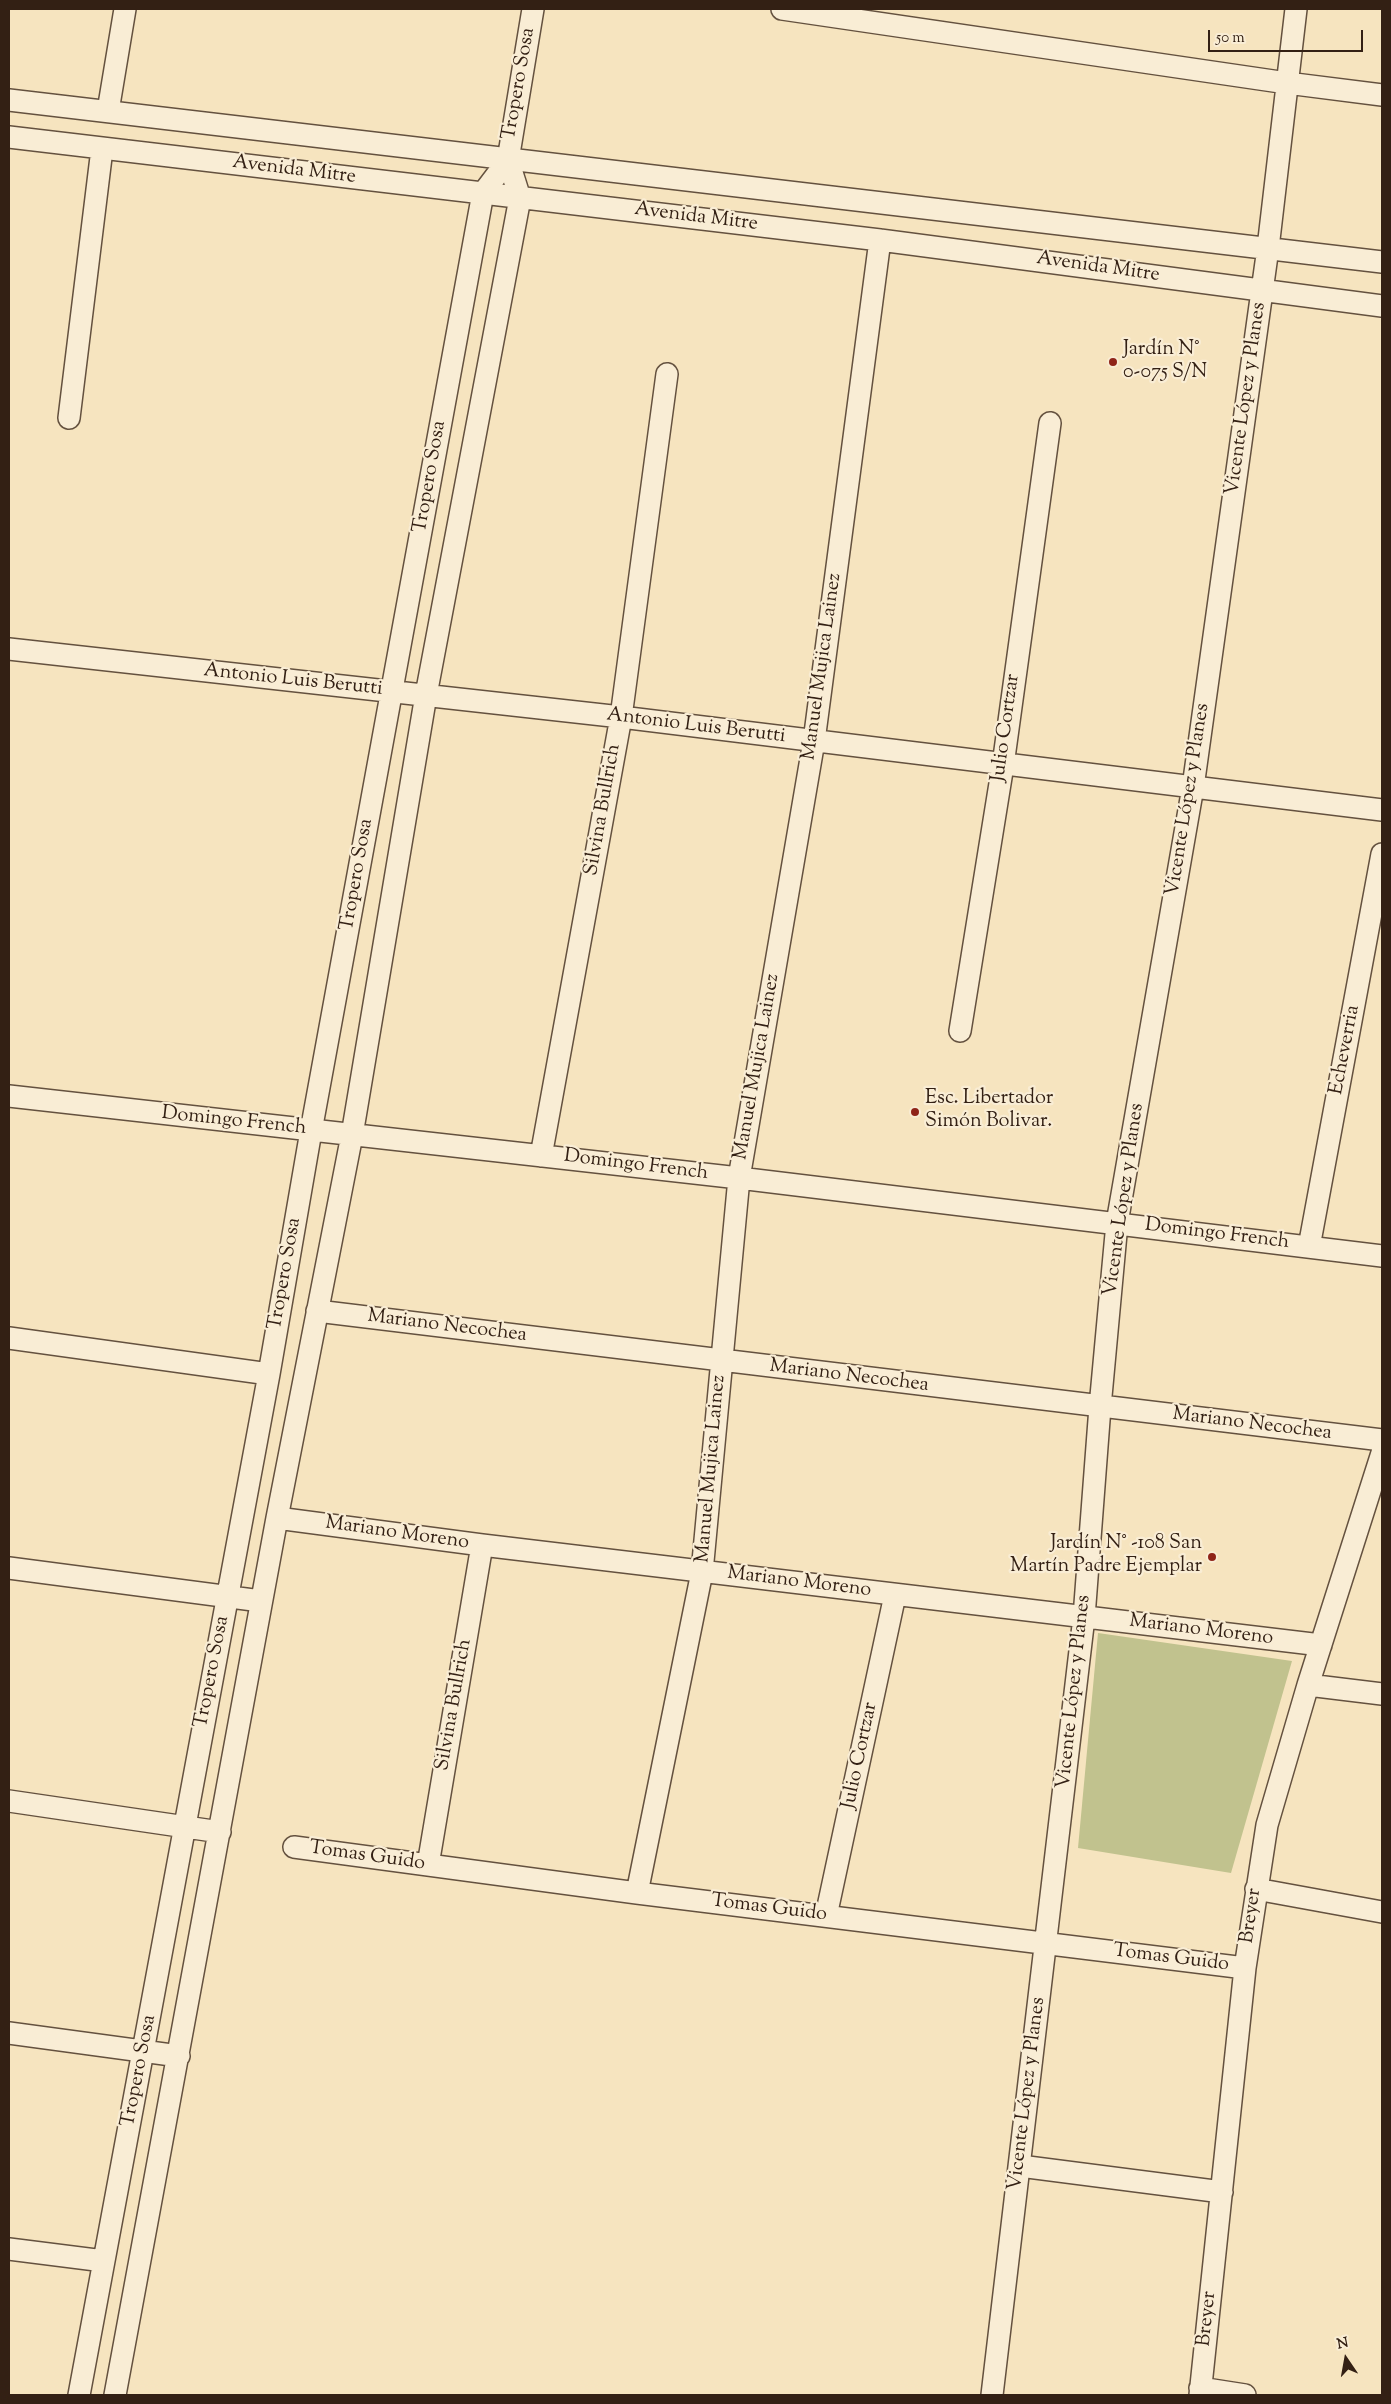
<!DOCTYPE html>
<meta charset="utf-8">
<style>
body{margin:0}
#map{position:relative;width:1391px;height:2404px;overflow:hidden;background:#f6e4bf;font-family:"Sorts Mill Goudy",serif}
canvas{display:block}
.frame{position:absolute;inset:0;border:10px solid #332014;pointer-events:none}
.north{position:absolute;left:1321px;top:2334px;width:50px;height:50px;-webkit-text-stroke:4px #f9edd5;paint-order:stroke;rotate:348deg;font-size:14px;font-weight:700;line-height:20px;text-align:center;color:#332014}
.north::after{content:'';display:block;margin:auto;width:18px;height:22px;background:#332014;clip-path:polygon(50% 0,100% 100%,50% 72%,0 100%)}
.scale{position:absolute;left:1208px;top:30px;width:155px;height:22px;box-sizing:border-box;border:2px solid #332014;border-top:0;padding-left:6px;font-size:15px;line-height:18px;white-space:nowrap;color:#332014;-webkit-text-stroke:4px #f9edd5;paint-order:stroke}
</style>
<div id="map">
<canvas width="1391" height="2404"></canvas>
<div class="frame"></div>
<div class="north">N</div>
<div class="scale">50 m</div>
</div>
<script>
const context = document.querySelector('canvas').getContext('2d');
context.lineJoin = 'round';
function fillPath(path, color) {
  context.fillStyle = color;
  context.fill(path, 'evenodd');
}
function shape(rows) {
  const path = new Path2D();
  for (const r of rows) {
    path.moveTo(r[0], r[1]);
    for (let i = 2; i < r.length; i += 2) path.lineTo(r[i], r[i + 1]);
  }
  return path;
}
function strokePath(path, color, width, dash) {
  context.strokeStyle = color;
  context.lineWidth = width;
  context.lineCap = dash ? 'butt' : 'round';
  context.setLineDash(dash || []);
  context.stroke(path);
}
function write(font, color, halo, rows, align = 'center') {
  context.font = font + ' "Sorts Mill Goudy",serif';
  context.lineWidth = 4.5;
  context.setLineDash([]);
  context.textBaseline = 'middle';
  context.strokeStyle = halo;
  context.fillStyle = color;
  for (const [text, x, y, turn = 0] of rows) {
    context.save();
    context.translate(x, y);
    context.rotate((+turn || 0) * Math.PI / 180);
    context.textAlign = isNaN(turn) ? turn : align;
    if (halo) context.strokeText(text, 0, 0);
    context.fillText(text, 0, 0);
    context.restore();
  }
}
const green = shape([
 [1098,1633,1292,1661,1231,1873,1078,1848]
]);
const minor = shape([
 [782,9,1287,83,1382,95],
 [9,100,1382,262],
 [108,111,125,9],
 [9,137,880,240,1382,306],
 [69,418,102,149],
 [9,649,621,717,1382,810],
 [960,1031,1003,765,1050,423],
 [9,1096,739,1178,1382,1256],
 [541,1156,621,717,667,374],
 [1309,1247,1382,854],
 [317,1311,1382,1440],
 [9,1338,269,1374],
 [277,1518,482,1545,1321,1645],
 [9,1568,261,1601],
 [1308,1685,1382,1694],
 [9,1801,220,1832],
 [294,1847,637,1893,1245,1968],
 [428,1865,482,1545],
 [1256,1889,1382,1912],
 [637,1893,702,1572,739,1178,814,741,880,240],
 [826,1916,895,1595],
 [9,2033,179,2056],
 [1020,2166,1222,2192],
 [9,2249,104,2261],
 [1200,2388,1245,2395],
 [79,2395,269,1374,311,1131,483,193,508,160,533,9],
 [115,2395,277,1518,352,1135,426,695,520,198,508,160],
 [992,2395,1084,1617,1100,1407,1117,1223,1193,787,1268,248,1296,9],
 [1200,2395,1245,1968,1267,1825,1308,1685,1382,1453]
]);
const markers = [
 [1113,362,5,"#8f2418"],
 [915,1112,5,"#8f2418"],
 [1212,1557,5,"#8f2418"]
];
const streetNames = [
 ["Tropero Sosa",520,84,-80],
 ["Avenida Mitre",294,171,7],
 ["Avenida Mitre",696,218,7],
 ["Avenida Mitre",1098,268,8],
 ["Vicente López y Planes",1247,399,-82],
 ["Tropero Sosa",431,477,-80],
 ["Manuel Mujica Lainez",823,667,-82],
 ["Antonio Luis Berutti",293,681,6],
 ["Antonio Luis Berutti",696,727,7],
 ["Julio Cortzar",1007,728,-82],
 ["Vicente López y Planes",1189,800,-81],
 ["Silvina Bullrich",604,810,-80],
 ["Tropero Sosa",358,875,-80],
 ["Echeverria",1346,1050,-79],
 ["Manuel Mujica Lainez",758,1067,-80],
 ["Domingo French",234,1122,6],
 ["Domingo French",636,1166,7],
 ["Vicente López y Planes",1125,1200,-82],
 ["Domingo French",1217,1235,7],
 ["Tropero Sosa",286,1274,-80],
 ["Mariano Necochea",447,1327,7],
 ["Mariano Necochea",849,1377,7],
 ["Mariano Necochea",1252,1425,7],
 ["Manuel Mujica Lainez",712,1469,-85],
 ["Mariano Moreno",397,1534,8],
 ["Mariano Moreno",799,1583,7],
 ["Mariano Moreno",1201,1631,7],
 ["Tropero Sosa",213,1672,-79],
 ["Vicente López y Planes",1075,1692,-84],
 ["Silvina Bullrich",455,1705,-80],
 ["Julio Cortzar",861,1756,-78],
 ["Tomas Guido",367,1857,8],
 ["Tomas Guido",769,1909,7],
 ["Breyer",1252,1916,-82],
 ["Tomas Guido",1171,1959,7],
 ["Tropero Sosa",140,2071,-79],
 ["Vicente López y Planes",1028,2094,-83],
 ["Breyer",1208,2319,-84]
];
const poiNames = [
 ["Jardín N°",1123,351],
 ["0-075 S/N",1123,374],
 ["Esc. Libertador",925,1100],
 ["Simón Bolivar.",925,1123],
 ["Jardín N° -108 San",1202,1545,"right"],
 ["Martín Padre Ejemplar",1202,1568,"right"]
];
fillPath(green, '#c1c28e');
strokePath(minor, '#64513f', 24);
strokePath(minor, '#f9edd5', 21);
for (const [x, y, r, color] of markers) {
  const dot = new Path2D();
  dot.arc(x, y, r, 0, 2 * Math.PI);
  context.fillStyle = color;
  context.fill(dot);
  strokePath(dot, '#f9edd5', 2);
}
write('20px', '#332014', '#f9edd5', streetNames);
write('20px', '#332014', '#f9edd5', poiNames, 'left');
</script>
